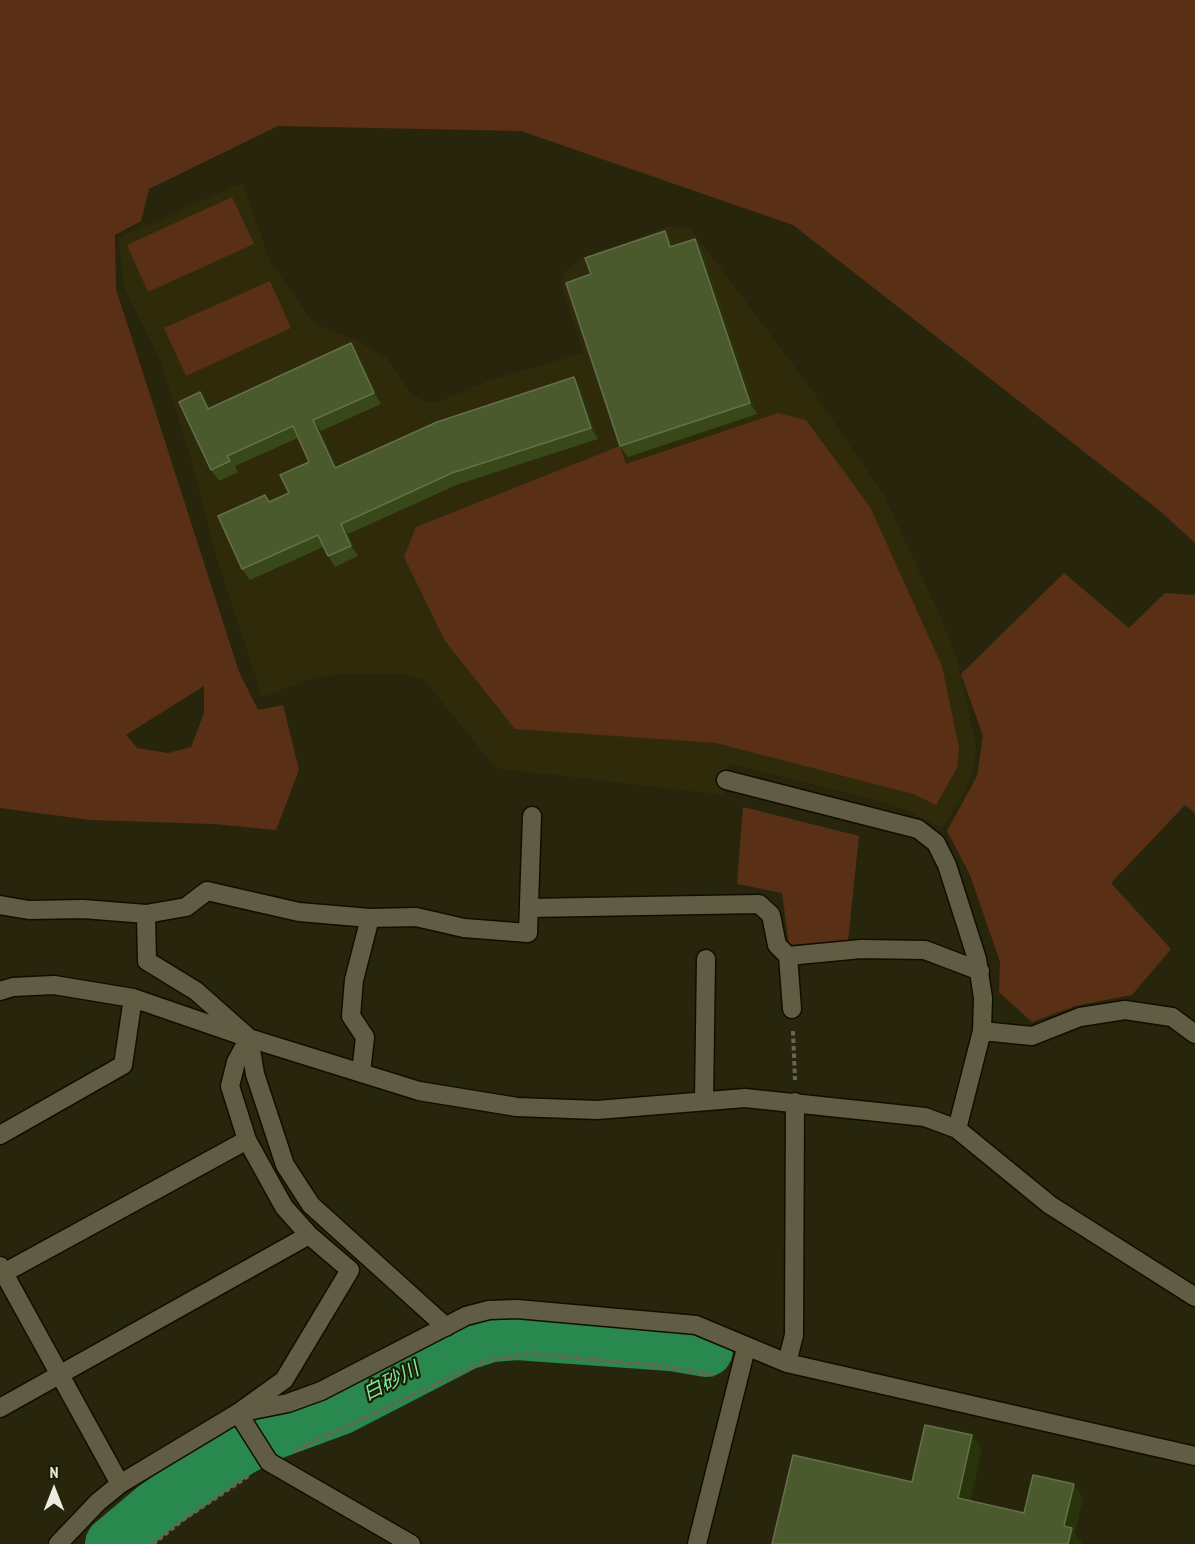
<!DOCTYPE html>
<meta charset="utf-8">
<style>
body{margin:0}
#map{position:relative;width:1195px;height:1544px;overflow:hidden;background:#28250d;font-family:"PT Sans Narrow",sans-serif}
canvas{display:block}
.north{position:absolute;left:24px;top:1460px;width:60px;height:60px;-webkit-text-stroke:4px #1e1b04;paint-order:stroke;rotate:0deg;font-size:16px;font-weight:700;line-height:24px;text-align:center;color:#edebdd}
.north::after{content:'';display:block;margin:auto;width:21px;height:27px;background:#edebdd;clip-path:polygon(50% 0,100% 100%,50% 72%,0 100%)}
</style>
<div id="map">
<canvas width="1195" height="1544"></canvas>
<div class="north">N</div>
</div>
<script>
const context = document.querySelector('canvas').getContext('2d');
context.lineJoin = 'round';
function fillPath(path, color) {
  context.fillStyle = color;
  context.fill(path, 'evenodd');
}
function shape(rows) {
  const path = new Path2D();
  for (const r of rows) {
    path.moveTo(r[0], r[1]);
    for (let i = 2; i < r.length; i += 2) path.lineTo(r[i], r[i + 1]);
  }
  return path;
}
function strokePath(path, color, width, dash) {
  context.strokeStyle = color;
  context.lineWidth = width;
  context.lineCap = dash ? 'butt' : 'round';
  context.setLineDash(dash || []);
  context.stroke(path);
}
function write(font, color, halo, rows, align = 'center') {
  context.font = font + ' "PT Sans Narrow","Noto Sans JP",sans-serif';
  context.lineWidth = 4.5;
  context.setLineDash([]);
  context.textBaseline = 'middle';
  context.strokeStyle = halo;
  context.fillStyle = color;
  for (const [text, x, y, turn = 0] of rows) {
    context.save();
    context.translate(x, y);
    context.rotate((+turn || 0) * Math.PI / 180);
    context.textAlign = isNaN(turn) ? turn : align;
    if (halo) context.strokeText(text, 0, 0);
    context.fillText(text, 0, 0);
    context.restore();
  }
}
const built = shape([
 [242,183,270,261,314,324,357,340,388,359,411,394,425,402,436,403,487,381,583,353,565,297,562,281,566,271,578,260,668,226,691,229,813,391,884,496,938,611,958,662,976,746,973,771,963,795,942,828,907,810,862,796,728,763,724,795,496,768,424,680,396,673,354,673,316,677,262,697,216,556,193,466,161,362,124,287,118,238]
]);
const green = shape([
 [0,0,1195,0,1195,543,1160,511,793,225,521,131,278,126,149,189,141,221,115,235,116,289,239,672,258,710,283,705,299,770,276,830,214,824,91,820,0,808],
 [204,686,204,713,191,747,168,753,137,748,126,735],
 [232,197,254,244,148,292,127,245],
 [270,281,291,328,186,376,164,328],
 [778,413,806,420,870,507,942,666,959,748,957,768,936,805,913,794,716,743,515,729,445,641,404,557,416,527,620,446,626,464],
 [1064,573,1129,628,1165,593,1195,595,1195,813,1185,805,1111,883,1171,949,1132,995,1075,1006,1032,1022,999,992,1000,962,970,875,947,831,977,776,983,736,961,674],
 [743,807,859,836,848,941,789,945,782,893,737,884]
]);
const river = shape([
 [112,1544,156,1507,239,1450,267,1435,340,1408,466,1343,491,1335,517,1333,671,1344,706,1350]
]);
const path = shape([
 [793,1031,795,1080],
 [296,1450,487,1360,533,1354,660,1366,716,1375],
 [153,1544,184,1519,250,1475]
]);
const minor = shape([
 [726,780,918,829,936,843,947,865,977,959,983,998,982,1031,957,1129],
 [0,905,29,910,83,909,146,914,186,907,207,891,299,912,370,918,416,917,464,928,528,933,532,816],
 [529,908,759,904,771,915,777,945,788,956,792,1009],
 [146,914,147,961,196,991,249,1038,255,1074,285,1165,311,1205,446,1327],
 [788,956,861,949,925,950,980,971],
 [0,991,13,987,54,985,133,998,249,1038,419,1091,517,1107,597,1110,745,1098,925,1117,957,1129,1050,1205,1195,1297],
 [982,1031,1032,1036,1080,1017,1125,1010,1172,1017,1195,1034],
 [361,1073,365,1037,351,1016,354,980,370,918],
 [704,1101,706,959],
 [0,1135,123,1065,133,998],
 [0,1266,120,1484],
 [0,1275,247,1140],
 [787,1363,794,1335,795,1102],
 [0,1408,309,1235],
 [58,1544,98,1502,120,1484,238,1413,284,1380,350,1270,309,1235,284,1207,247,1140,230,1086,236,1062,249,1038],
 [411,1544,269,1462,238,1413,288,1403,321,1391,466,1316,489,1310,517,1309,696,1325,787,1363,1195,1456],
 [697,1544,746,1348]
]);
const wall = shape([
 [695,239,702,250,757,414,628,457,620,446,591,274,672,242,674,246],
 [351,343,359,354,381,404,321,431,337,467,574,377,581,388,598,439,459,484,348,534,358,556,335,567,328,556,323,547,250,580,242,569,265,495,270,502,289,493,309,462,298,438,235,466,238,472,219,481,211,470,200,392,210,408]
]);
const shadedWall = shape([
 [665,231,672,242,678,258,670,247],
 [695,239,702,250,757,414,750,403],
 [351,343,359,354,381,404,374,393],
 [574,377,581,388,598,439,591,428],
 [200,392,208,403,215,419,208,409],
 [313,420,321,431,342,478,335,468],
 [341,524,348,534,358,556,351,546],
 [972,1435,982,1449,968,1512,958,1498],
 [1074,1484,1083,1498,1075,1533,1082,1542,1081,1544,1068,1544,1064,1526]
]);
const building = shape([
 [665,231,670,247,695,239,750,403,620,446,566,283,591,274,585,258,665,231],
 [351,343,374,393,313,420,335,468,437,422,574,377,591,428,452,473,341,524,351,546,328,556,318,535,242,569,218,516,265,495,269,502,289,493,280,475,309,462,293,426,227,456,230,461,211,470,179,402,200,392,208,409,351,343],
 [925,1425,972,1435,958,1498,1024,1513,1033,1475,1074,1484,1064,1526,1072,1528,1068,1544,772,1544,793,1455,912,1482,925,1425]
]);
const waterNames = [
 ["白砂川",391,1382,-27]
];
fillPath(built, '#2f2a0a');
fillPath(green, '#593015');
strokePath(river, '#29884d', 54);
strokePath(minor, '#110e00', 21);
strokePath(path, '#686651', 4, [4.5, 3]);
strokePath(minor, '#605d44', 18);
fillPath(wall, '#384818');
fillPath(shadedWall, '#29330b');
fillPath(building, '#4b5a2d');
strokePath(building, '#647049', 1.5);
write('italic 20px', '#78ee9d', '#1e1b04', waterNames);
</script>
